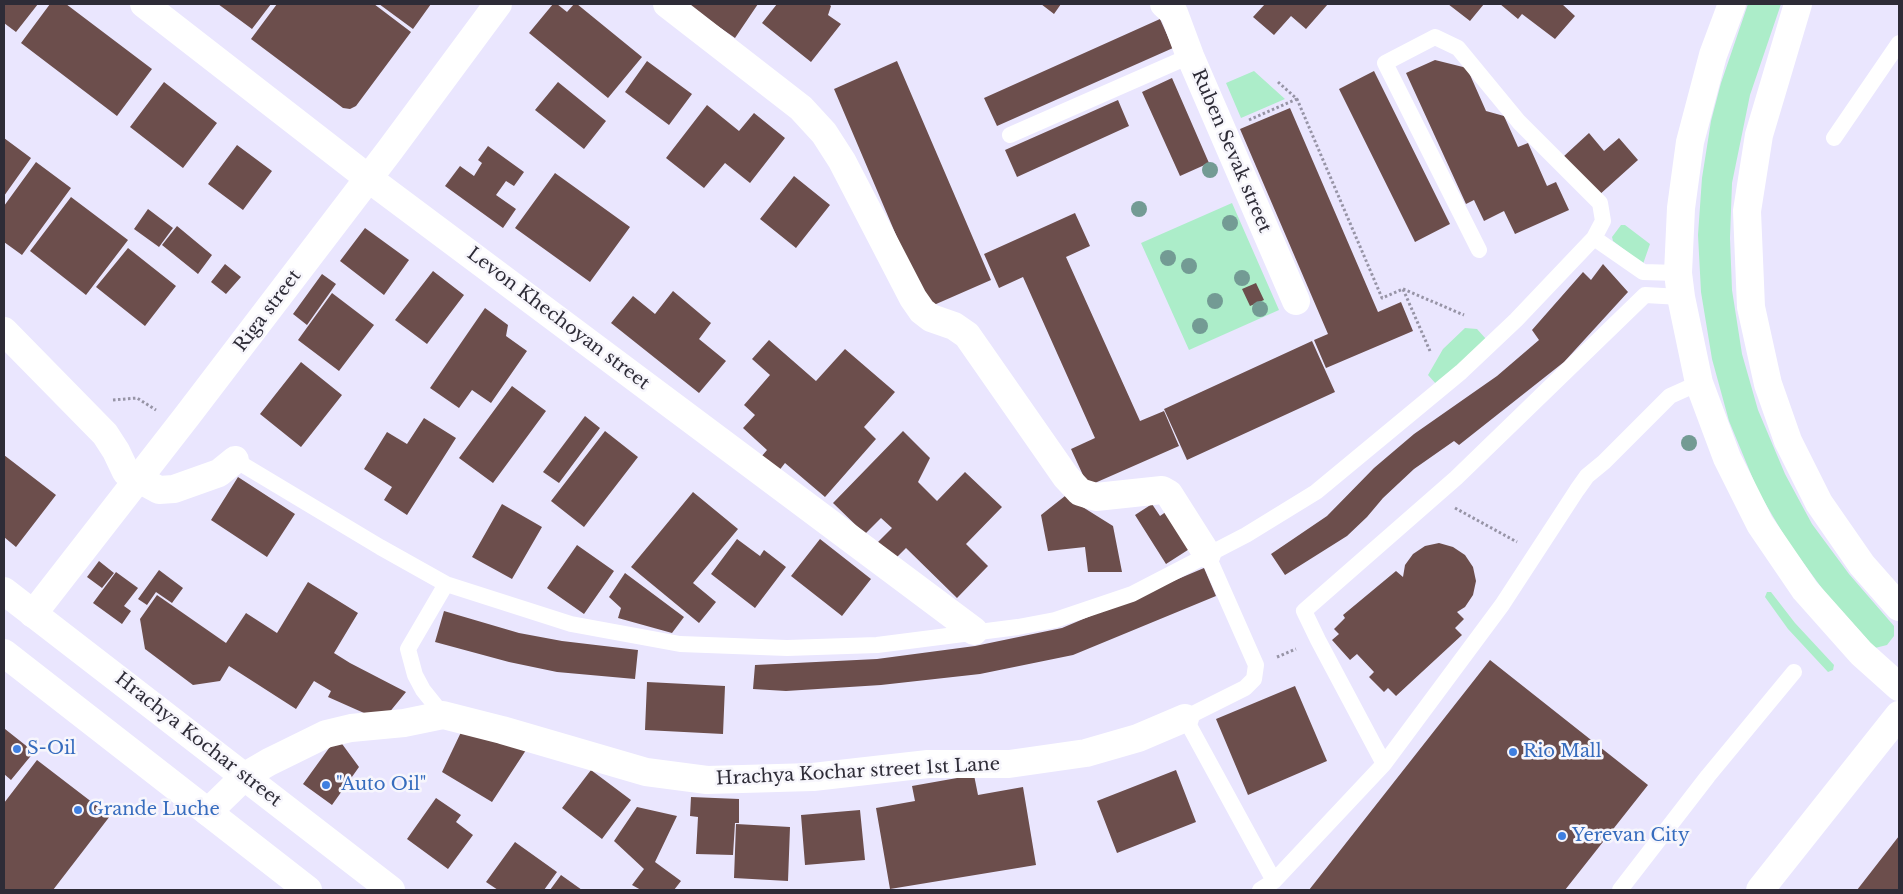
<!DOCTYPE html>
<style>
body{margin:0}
#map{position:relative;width:1903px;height:894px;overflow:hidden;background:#eae6fe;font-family:"Libre Baskerville",serif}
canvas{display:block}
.frame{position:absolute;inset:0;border:5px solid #2e2c37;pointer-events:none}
</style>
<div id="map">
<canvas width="1903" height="894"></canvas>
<div class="frame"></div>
</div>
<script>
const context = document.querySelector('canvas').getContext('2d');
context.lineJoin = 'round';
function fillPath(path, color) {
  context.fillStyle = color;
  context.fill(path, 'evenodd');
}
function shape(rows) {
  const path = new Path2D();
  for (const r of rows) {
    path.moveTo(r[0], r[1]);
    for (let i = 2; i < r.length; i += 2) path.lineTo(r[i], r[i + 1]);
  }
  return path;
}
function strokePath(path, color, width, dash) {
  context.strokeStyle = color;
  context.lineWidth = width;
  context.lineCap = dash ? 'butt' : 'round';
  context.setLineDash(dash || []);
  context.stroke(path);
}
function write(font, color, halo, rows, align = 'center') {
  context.font = font + ' "Libre Baskerville",serif';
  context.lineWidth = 5;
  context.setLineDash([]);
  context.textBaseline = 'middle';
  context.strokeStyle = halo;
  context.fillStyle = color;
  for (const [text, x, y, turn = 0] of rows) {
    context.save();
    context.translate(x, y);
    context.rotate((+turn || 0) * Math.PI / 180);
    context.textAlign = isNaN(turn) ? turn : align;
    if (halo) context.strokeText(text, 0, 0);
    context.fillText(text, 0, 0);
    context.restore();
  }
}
const green = shape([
 [1748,4,1781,4,1750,95,1732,183,1730,238,1732,290,1742,354,1758,410,1785,474,1812,524,1849,574,1894,626,1894,636,1887,645,1875,648,1824,591,1788,542,1758,491,1729,421,1712,359,1701,292,1698,235,1702,178,1711,121,1721,83],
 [1254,71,1285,99,1241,118,1226,83],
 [1232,203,1279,310,1189,350,1141,243],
 [1621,225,1625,225,1650,244,1643,264,1613,241,1612,237],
 [1465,328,1477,329,1486,339,1437,385,1428,375,1443,349],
 [1767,592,1771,592,1795,623,1834,665,1833,670,1828,672,1788,629,1765,597]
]);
const building = shape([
 [4,4,38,4,16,32,4,23],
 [50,4,66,4,152,69,117,116,21,43],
 [218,4,271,4,252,29],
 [277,4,374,4,411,32,356,106,350,109,343,108,251,39],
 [379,4,431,4,413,29],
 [553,4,557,4,567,12,574,4,577,4,642,57,608,98,529,33],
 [686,4,758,4,735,38],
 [777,4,829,4,831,6,828,15,841,24,811,62,762,23],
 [1041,4,1061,4,1054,14],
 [1265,4,1328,4,1306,29,1291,16,1274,35,1253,17],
 [1448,4,1484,4,1470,21],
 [1500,4,1562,4,1575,16,1555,39,1522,14,1518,19],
 [1160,19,1173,48,997,126,984,98],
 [1435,60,1467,68,1486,111,1504,116,1518,147,1528,143,1547,186,1556,182,1569,210,1515,234,1504,211,1484,221,1474,200,1466,204,1406,73],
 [647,61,692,94,669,125,625,92],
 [897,61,991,280,927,308,834,89],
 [1374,71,1450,224,1415,242,1339,89],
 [1172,78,1209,163,1180,176,1142,92],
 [164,82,217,123,183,168,130,127],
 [558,82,606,121,584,149,535,110],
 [1118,100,1129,126,1017,177,1005,150],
 [707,105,739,131,754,113,785,138,750,183,725,163,704,188,666,158],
 [1290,108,1378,312,1401,302,1413,331,1326,368,1314,340,1328,334,1240,129],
 [1589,133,1604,151,1619,138,1638,160,1598,196,1563,157],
 [4,138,31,158,4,196],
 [237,145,272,171,243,210,208,184],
 [488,146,524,172,514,186,506,181,496,195,516,209,503,228,445,186,460,166,474,176,482,163,478,160],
 [36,162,71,188,22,255,4,242,4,206],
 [555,173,630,227,590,282,515,228],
 [794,176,830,205,796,248,760,219],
 [71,197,128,240,86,295,30,251],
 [148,209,173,228,159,247,134,229],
 [1075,213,1090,246,1066,257,1140,421,1164,411,1179,446,1088,486,1071,449,1095,438,1023,277,999,288,984,254],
 [177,226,212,255,198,274,162,245],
 [365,228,409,260,384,295,340,261],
 [128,248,176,286,145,326,96,287],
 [225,264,241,277,226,294,211,282],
 [1603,264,1628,292,1564,362,1459,445,1454,441,1414,469,1383,498,1367,517,1347,536,1285,575,1271,554,1327,516,1374,468,1414,434,1497,376,1539,340,1532,330,1583,272,1591,280],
 [433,271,464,295,427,344,395,320],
 [322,274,336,284,307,325,293,314],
 [1256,283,1264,300,1250,306,1242,289],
 [673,291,711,323,699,339,726,361,699,393,611,323,633,296,655,314],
 [332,293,374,325,339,371,298,340],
 [485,308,508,325,506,336,527,351,491,403,472,390,459,408,430,388],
 [769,340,816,381,845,349,895,392,864,427,876,439,825,497,785,463,778,472,761,457,767,450,743,428,755,415,744,405,770,375,752,359],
 [1312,341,1335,392,1187,460,1164,409],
 [301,362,342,395,301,447,260,414],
 [512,386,546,411,493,483,459,458],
 [585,416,600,428,559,483,543,472],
 [424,418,456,438,407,515,384,500,392,487,364,469,387,432,407,444],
 [605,431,638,457,584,527,551,501],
 [903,431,930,458,918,482,937,501,965,472,1002,507,966,544,988,566,957,598,906,548,893,561,876,544,892,528,881,518,865,534,833,503],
 [4,455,56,495,16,547,4,537],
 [238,477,295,514,267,557,211,520],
 [693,492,738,529,693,583,716,602,699,623,631,567],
 [1065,496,1113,526,1122,572,1088,572,1085,547,1048,551,1041,515],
 [502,504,542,527,512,579,472,557],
 [1152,504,1160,516,1170,509,1194,546,1166,564,1135,515],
 [737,539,760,556,764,550,786,567,755,608,711,574],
 [820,539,871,579,842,616,791,576],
 [1439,543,1453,547,1465,555,1473,567,1476,581,1473,595,1465,607,1457,612,1464,619,1455,628,1462,635,1396,696,1388,688,1384,692,1369,677,1374,672,1357,654,1350,660,1332,640,1339,634,1334,629,1345,618,1343,615,1396,571,1403,577,1405,565,1413,554,1425,546],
 [577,545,614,571,584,614,547,588],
 [99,561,114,573,102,588,87,577],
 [1204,568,1216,596,1073,655,980,674,881,685,786,691,753,689,755,665,877,659,975,646,1062,628],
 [159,570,183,588,172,603,156,592,147,605,138,599],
 [116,572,138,588,124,606,131,611,122,624,93,603],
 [625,573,684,617,672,633,618,618,621,608,609,597],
 [308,582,358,613,334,653,350,663,406,692,388,714,373,717,328,697,331,691,314,681,296,709,229,666,220,681,193,685,145,649,140,619,157,595,226,643,246,613,277,633],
 [444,611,519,633,562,641,638,650,635,679,557,672,509,662,435,642],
 [1490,660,1648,785,1565,890,1309,890],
 [647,682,725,686,723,734,645,730],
 [1295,686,1327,761,1248,795,1216,719],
 [463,728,528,747,492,802,442,772],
 [5,729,34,752,11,780,4,774,4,732],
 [337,737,359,767,332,805,303,784],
 [37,760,110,816,53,890,4,890,4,803],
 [591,770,631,800,602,839,562,808],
 [1176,770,1196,822,1117,853,1097,801],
 [974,775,978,795,1023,787,1036,865,890,889,876,808,915,801,912,786],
 [691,797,739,799,739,823,735,823,733,855,696,854,698,817,690,816],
 [436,798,461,815,456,822,473,835,448,869,407,839],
 [637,807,677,816,655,862,681,881,674,890,641,890,632,885,644,869,614,841],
 [860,810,865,860,805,865,801,815],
 [736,824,790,827,788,881,734,878],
 [1899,836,1899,890,1857,890],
 [515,842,557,872,544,890,498,890,486,882],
 [561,875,582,890,550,890]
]);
const path = shape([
 [1278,82,1297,99,1382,298,1403,289,1430,351],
 [1249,120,1297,99],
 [1403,289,1464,315],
 [113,400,137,398,156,410],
 [1455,508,1517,542],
 [1277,657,1296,649]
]);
const service = shape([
 [1010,135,1190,56],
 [1834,138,1899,43],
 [1479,250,1385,63,1435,37,1458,48,1519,122,1600,203,1603,221,1594,238,1643,272,1678,273],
 [235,460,380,547,446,584,571,624,680,644,787,648,877,645,1018,627,1055,620,1132,594,1246,535,1316,492,1461,372,1516,320,1594,238],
 [1207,554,1256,665,1254,679,1245,688,1185,718,1274,881],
 [443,715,423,690,415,675,408,649,446,584],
 [1384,764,1318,640,1304,611,1456,478,1645,295,1681,297],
 [1260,890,1274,881,1384,764,1502,605,1577,490,1587,476,1604,462,1670,396,1699,383],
 [1620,890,1708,776,1794,672]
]);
const minor = shape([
 [667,4,801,108,824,133,842,161,913,298,922,311,931,318,954,326,967,335,1066,477,1080,492,1096,497,1162,490,1169,494,1207,554],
 [1164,4,1174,13,1190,56,1296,301],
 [368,178,974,631],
 [4,331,105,434,116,451,126,472,159,490,174,489,219,473,235,460],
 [208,812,245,776,269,762,326,734,351,728,404,723,443,715,502,730,646,772,707,780,813,777,928,764,1009,764,1086,753,1138,738,1185,718]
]);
const tertiary = shape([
 [144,4,368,178],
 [33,614,187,416,390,150,498,4],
 [1760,890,1899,715]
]);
const secondary = shape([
 [1732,4,1713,55,1690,142,1681,208,1678,273,1681,297,1699,383,1727,458,1760,524,1805,590,1861,653,1899,687],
 [1798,4,1759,135,1747,211,1751,307,1768,384,1788,441,1819,503,1862,565,1899,607],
 [4,591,391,890],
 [4,653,308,890]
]);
const trees = [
 [1210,170],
 [1139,209],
 [1230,223],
 [1168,258],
 [1189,266],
 [1242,278],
 [1215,301],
 [1260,309],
 [1200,326],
 [1689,443]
];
const markers = [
 [17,749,5,"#3f7fe0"],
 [1513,752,5,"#3f7fe0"],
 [326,785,5,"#3f7fe0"],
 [78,810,5,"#3f7fe0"],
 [1562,836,5,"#3f7fe0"]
];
const streetNames = [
 ["Ruben Sevak street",1231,151,67],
 ["Riga street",268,311,-53],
 ["Levon Khechoyan street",558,319,37],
 ["Hrachya Kochar street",198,740,38],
 ["Hrachya Kochar street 1st Lane",858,772,-3]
];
const shopNames = [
 ["S-Oil",27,749],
 ["Rio Mall",1523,752],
 ["\"Auto Oil\"",336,785],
 ["Grande Luche",88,810],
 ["Yerevan City",1572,836]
];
fillPath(green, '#acedc9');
fillPath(building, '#6c4e4c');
strokePath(path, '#9794a6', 3, [2.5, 2.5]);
strokePath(service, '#fff', 16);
strokePath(minor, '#fff', 28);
strokePath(tertiary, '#fff', 28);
strokePath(secondary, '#fff', 28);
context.fillStyle = '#739b94';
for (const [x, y] of trees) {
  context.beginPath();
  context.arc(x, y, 8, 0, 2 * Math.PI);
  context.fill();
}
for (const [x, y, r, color] of markers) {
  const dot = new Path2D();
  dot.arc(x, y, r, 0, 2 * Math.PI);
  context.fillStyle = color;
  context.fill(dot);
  strokePath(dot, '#f7f6fc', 2);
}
write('18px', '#2e2c37', '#f7f6fc', streetNames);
write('18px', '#366cbe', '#f7f6fc', shopNames, 'left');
</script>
